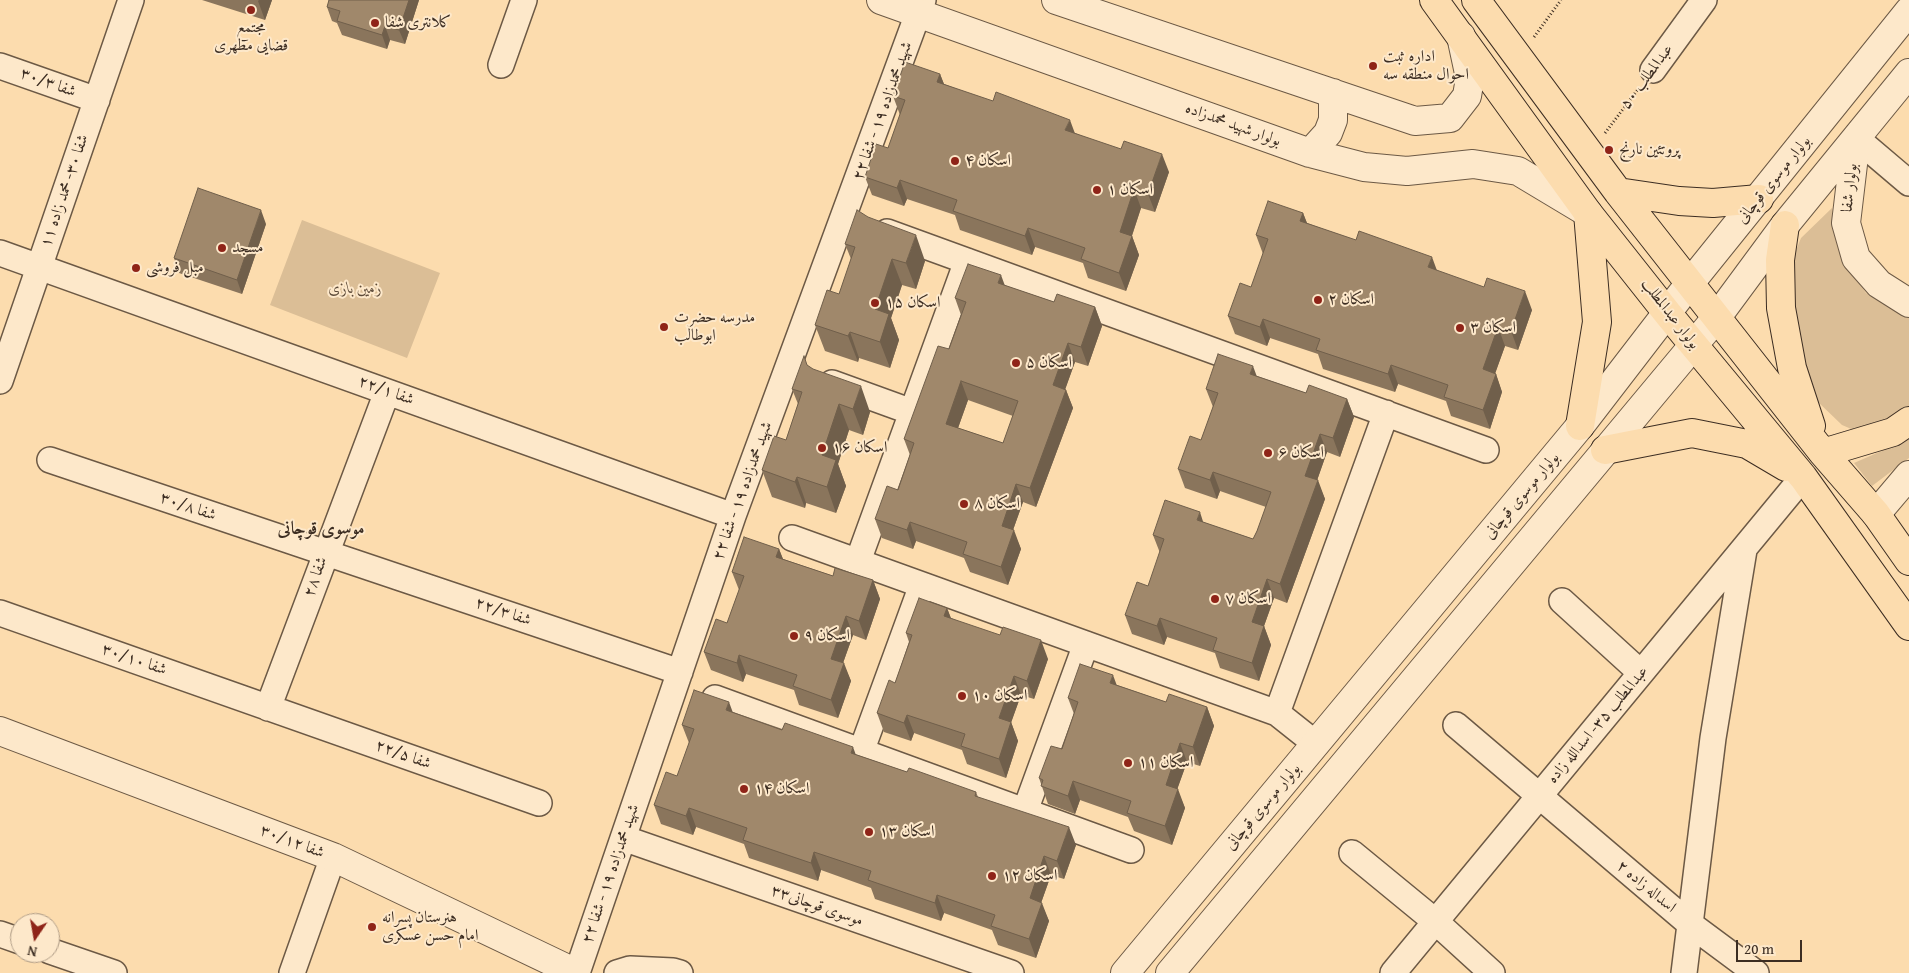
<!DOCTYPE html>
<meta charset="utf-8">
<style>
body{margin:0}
#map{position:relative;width:1909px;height:973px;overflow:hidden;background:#fcdcae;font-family:"Gentium Book Plus",serif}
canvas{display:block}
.north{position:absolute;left:10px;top:913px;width:50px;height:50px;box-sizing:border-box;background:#fde8ca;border:1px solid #b09d87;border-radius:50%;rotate:192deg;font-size:14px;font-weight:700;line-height:20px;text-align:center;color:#3c2d22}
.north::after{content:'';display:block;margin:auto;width:18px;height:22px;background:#8f2418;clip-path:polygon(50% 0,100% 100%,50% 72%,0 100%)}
.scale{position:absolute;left:1736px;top:940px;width:66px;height:22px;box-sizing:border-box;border:2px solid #3c2d22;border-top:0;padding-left:6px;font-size:15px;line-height:18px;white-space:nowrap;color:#3c2d22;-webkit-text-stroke:4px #fde8ca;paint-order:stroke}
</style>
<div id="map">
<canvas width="1909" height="973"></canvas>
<div class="north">N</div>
<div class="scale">20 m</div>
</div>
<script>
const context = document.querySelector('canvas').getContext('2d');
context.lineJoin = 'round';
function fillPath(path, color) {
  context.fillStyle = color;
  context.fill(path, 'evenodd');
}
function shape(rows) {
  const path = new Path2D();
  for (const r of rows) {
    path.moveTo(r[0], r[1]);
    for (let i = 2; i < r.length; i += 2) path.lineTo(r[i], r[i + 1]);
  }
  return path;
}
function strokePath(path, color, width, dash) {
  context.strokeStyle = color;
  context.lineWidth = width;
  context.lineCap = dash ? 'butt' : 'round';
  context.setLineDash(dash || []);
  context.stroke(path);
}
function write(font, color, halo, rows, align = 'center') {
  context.font = font + ' "Gentium Book Plus",Amiri,serif';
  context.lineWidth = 4;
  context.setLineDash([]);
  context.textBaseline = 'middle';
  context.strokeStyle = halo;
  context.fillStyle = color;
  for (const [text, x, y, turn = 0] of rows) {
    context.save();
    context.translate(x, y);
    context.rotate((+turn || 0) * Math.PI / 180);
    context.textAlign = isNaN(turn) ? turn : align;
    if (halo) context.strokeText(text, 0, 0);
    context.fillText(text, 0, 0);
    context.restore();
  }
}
const green = shape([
 [1832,208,1834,228,1847,266,1866,293,1909,316,1909,409,1884,426,1856,431,1842,425,1817,401,1807,386,1789,282,1792,260,1801,238],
 [302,220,440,273,407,358,270,305],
 [1909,439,1909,458,1872,486,1854,463]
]);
const path = shape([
 [1534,37,1561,0],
 [1605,133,1639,88]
]);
const minor = shape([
 [501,65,524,0],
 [0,66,97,100],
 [1653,70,1704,0],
 [1856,138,1909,183],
 [887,232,1486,450],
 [0,253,733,516],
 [0,381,131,0],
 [832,383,912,412],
 [50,460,680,672],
 [792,538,1277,713,1316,744],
 [858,561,967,261],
 [1562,601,1641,673],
 [0,613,539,803],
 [715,698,1131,850],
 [268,708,387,392],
 [1277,713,1386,413],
 [1456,725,1690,924,1756,973],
 [861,752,922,585],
 [1025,811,1086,644],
 [623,838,1011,973],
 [1352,853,1436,922,1492,973],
 [0,934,20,941],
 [50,951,114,973],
 [292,973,333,857],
 [577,973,733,516,923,0],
 [617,973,630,969,673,971,680,973],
 [1393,973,1803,477],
 [1684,973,1713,738,1744,550]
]);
const tertiary = shape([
 [881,0,1310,153,1364,167,1407,171,1473,164,1518,171,1588,213],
 [1056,0,1415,121,1450,118,1467,96,1470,78,1461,36],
 [1856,139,1846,223,1856,258,1879,284,1909,303],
 [1310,153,1328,133,1333,120,1333,93],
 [1876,514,1909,475],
 [0,731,333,857,576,973],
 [1125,973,1580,426,1690,283,1909,11],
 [1170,973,1717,317,1785,225,1909,73]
]);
const primary = shape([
 [1434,0,1588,213,1668,314,1803,477,1909,626],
 [1476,0,1618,192,1823,453,1876,514,1909,561],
 [1618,192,1679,201,1713,203,1759,199],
 [1785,225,1780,260,1781,308,1792,368,1811,426],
 [1580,426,1597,322,1588,213],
 [1605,450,1692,433,1747,444,1786,467],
 [1823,453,1893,432,1909,421]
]);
const wall = shape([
 [202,0,272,0,265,20],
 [329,0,419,0,405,44,390,40,387,49,342,35,337,23,332,21,327,7],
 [940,74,944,84,1075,133,1169,172,1155,212,1141,208,1132,236,1139,255,1126,291,1088,278,1083,263,1035,247,1032,255,960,230,955,215,907,199,904,206,872,195,865,177,888,148,900,115,893,96],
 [1303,213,1307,223,1436,270,1532,310,1518,350,1505,346,1495,373,1496,374,1502,392,1490,429,1451,416,1446,401,1398,384,1395,392,1323,369,1318,354,1270,338,1267,346,1235,334,1228,316,1251,287,1263,254,1256,235],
 [266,224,242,294,179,273,174,258],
 [845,244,925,261,916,289,902,285,891,318,899,340,890,368,859,358,858,362,825,351,815,325,839,294,851,259],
 [1004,285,1054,302,1095,307,1102,326,1088,366,1075,362,1065,389,1066,390,1073,408,1036,507,1023,502,1013,530,1021,549,1008,585,970,572,964,558,916,541,913,549,882,538,875,519,898,490,910,455,904,439,949,349,961,315,955,298],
 [968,400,1013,416,1003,443,958,428],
 [807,365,870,412,863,435,849,430,838,464,846,486,836,513,806,503,805,508,772,497,762,470,786,440,798,404,792,389],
 [1257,376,1306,393,1347,399,1354,417,1340,457,1327,452,1317,480,1325,499,1287,603,1274,598,1264,626,1271,645,1259,681,1220,668,1215,653,1167,637,1164,645,1132,634,1125,615,1148,586,1160,553,1153,535,1203,522,1253,539,1257,531,1266,507,1220,491,1217,499,1185,488,1178,469,1201,440,1213,407,1206,389],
 [779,549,783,559,833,576,873,580,880,599,866,640,853,635,843,663,851,681,838,718,799,705,794,690,746,674,743,682,711,670,704,652,727,623,739,590,732,572],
 [947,608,951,618,1048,659,1034,699,1021,695,1011,722,1018,741,1006,778,967,764,962,750,914,733,911,741,884,732,877,713,895,683,909,642,906,633],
 [1117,685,1166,702,1207,707,1214,726,1200,766,1187,762,1177,789,1185,808,1172,845,1134,831,1128,817,1080,800,1075,814,1048,804,1039,778,1062,749,1074,714,1068,698],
 [733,712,907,772,976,792,978,797,1076,845,1064,879,1051,875,1041,903,1049,921,1036,958,998,945,992,930,944,913,941,921,875,899,871,888,821,870,818,881,749,858,744,844,696,827,693,835,661,824,654,805,677,776,689,743,682,725]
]);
const shadedWall = shape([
 [259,0,272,0,265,20,258,1],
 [409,0,419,0,405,44,399,30],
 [385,26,390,40,387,49,382,35],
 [940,74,947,92,937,82],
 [1070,120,1077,139,1065,130],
 [1162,154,1169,172,1155,212,1148,194],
 [900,180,907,199,904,206,897,188],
 [1134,189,1141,208,1127,250,1120,232],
 [261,210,266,224,242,294,237,280],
 [1303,213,1310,231,1300,221],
 [1028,228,1035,247,1032,255,1025,236],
 [916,235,925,261,916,289,906,263],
 [1132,236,1139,255,1126,291,1119,273],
 [1432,257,1439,276,1428,267],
 [892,259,902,285,891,318,899,340,890,368,880,342,875,309],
 [1001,275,1008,294,998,283],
 [1525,291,1532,310,1518,350,1511,331],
 [1095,307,1102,326,1088,366,1081,347],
 [1263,319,1270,338,1267,346,1260,327],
 [1498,327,1505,346,1490,388,1483,369],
 [850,332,859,358,858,362,848,336],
 [1068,343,1075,362,1060,404,1053,385],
 [1391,365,1398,384,1395,392,1388,374],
 [1253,366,1260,385,1250,374],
 [1496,374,1502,392,1490,429,1483,410],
 [961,381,968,400,953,442,946,424],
 [861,386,870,412,863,435,853,409],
 [1066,390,1073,408,1036,507,1030,488],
 [1347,399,1354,417,1340,457,1333,438],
 [839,404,849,430,838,464,846,486,836,513,827,487,822,455],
 [1320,434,1327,452,1312,495,1305,476],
 [1213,472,1220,491,1217,499,1210,480],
 [797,477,806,503,805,508,795,482],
 [1318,480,1325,499,1287,603,1280,584],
 [1016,484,1023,502,1008,544,1002,526],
 [1200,512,1206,531,1197,520],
 [910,522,916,541,913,549,907,530],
 [1014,530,1021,549,1008,585,1001,567],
 [779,549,786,567,776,557],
 [1267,579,1274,598,1259,640,1252,622],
 [873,580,880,599,866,640,859,621],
 [947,608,954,627,944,616],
 [846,616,853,635,838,677,831,659],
 [1160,618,1167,637,1164,645,1157,626],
 [1264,626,1271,645,1259,681,1252,663],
 [1041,640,1048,659,1034,699,1027,681],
 [739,655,746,674,743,682,737,663],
 [844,663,851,681,838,718,831,700],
 [1113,675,1120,694,1110,683],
 [1014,676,1021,695,1006,737,999,718],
 [729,702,736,721,726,710],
 [1207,707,1214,726,1200,766,1193,747],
 [907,715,914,733,911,741,904,723],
 [1011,722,1018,741,1006,778,999,759],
 [1180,743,1187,762,1172,804,1166,785],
 [853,747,860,766,851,753],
 [1073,781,1080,800,1075,814,1068,796],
 [1178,789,1185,808,1172,845,1165,826],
 [689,808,696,827,693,835,686,816],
 [1069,827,1076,845,1064,879,1057,861],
 [814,852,821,870,818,881,811,863],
 [1044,856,1051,875,1036,917,1030,898],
 [937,895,944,913,941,921,935,903],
 [1042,903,1049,921,1036,958,1029,939]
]);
const building = shape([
 [329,0,409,0,399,30,385,26,382,35,337,21,340,11,327,7,329,0],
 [905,62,940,74,937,82,993,101,996,92,1070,120,1065,130,1121,149,1124,141,1162,154,1148,194,1134,189,1120,232,1132,236,1119,273,1081,259,1085,248,1028,228,1025,236,953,211,957,200,900,180,897,188,865,177,876,144,888,148,905,100,893,96,905,62],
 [198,188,261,210,237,280,174,258,198,188],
 [1268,201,1303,213,1300,221,1356,240,1359,231,1432,257,1428,267,1484,287,1487,278,1525,291,1511,331,1498,327,1483,369,1496,374,1483,410,1444,397,1448,385,1391,365,1388,374,1316,350,1320,339,1263,319,1260,327,1228,316,1240,283,1251,287,1268,239,1256,235,1268,201],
 [857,210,868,217,916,235,906,263,892,259,875,309,889,314,880,342,850,332,848,336,815,325,827,290,839,294,855,247,845,244,857,210],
 [968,264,1001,275,998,283,1054,302,1057,294,1095,307,1081,347,1068,343,1053,385,1066,390,1030,488,1016,484,1002,526,1014,530,1001,567,963,554,967,542,910,522,907,530,875,519,887,486,898,490,914,443,904,439,938,346,949,349,966,302,955,298,968,264],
 [961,381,1018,401,1003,443,946,424,961,381],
 [1218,354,1253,366,1250,374,1306,393,1309,385,1347,399,1333,438,1320,434,1305,476,1318,480,1280,584,1267,579,1252,622,1264,626,1252,663,1213,650,1217,638,1160,618,1157,626,1125,615,1137,582,1148,586,1164,539,1153,535,1165,500,1200,512,1197,520,1253,539,1257,531,1271,492,1213,472,1210,480,1178,469,1190,436,1201,440,1218,393,1206,389,1218,354],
 [804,356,807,365,813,369,861,386,853,409,839,404,822,455,836,460,827,487,797,477,795,482,762,470,774,436,786,440,802,392,792,389,804,356],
 [744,537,779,549,776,557,833,576,835,568,873,580,859,621,846,616,831,659,844,663,831,700,793,686,797,675,739,655,737,663,704,652,716,619,727,623,744,576,732,572,744,537],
 [919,598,947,608,944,616,1000,635,1003,627,1041,640,1027,681,1014,676,999,718,1011,722,999,759,961,746,965,734,907,715,904,723,877,713,889,680,895,683,912,635,906,633,919,598],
 [1080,664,1113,675,1110,683,1166,702,1169,694,1207,707,1193,747,1180,743,1166,785,1178,789,1165,826,1127,813,1131,801,1073,781,1068,796,1041,786,1043,780,1039,778,1051,746,1062,749,1078,702,1068,698,1080,664],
 [694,690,729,702,726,710,782,730,785,723,853,747,851,753,907,772,909,768,976,792,975,796,1069,827,1057,861,1044,856,1030,898,1042,903,1029,939,991,926,995,915,937,895,935,903,868,880,871,871,814,852,811,863,743,840,747,828,689,808,686,816,654,805,666,772,677,776,694,729,682,725,694,690]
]);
const markers = [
 [251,10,5,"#8f2418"],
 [375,23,5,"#8f2418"],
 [1373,66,5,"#8f2418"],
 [1609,150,5,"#8f2418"],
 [955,161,5,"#8f2418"],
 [1097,190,5,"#8f2418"],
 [222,248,5,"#8f2418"],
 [136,268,5,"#8f2418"],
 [1318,300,5,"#8f2418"],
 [875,303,5,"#8f2418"],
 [664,327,5,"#8f2418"],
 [1460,328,5,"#8f2418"],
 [1016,363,5,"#8f2418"],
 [822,448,5,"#8f2418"],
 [1268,453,5,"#8f2418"],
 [964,504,5,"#8f2418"],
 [1215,599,5,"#8f2418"],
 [794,636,5,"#8f2418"],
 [962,696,5,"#8f2418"],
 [1128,763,5,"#8f2418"],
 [744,789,5,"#8f2418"],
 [869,832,5,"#8f2418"],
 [992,876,5,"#8f2418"],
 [372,927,5,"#8f2418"]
];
const poiNames = [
 ["کلانتری شفا",385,23],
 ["مجتمع",251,28,"center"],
 ["قضایی مطهری",251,46,"center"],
 ["اداره ثبت",1383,57],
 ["احوال منطقه سه",1383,75],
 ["پروتئین نارنج",1619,150],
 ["اسکان ۴",965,161],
 ["اسکان ۱",1107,190],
 ["مسجد",232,248],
 ["مبل فروشی",146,268],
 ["اسکان ۲",1328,300],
 ["اسکان ۱۵",885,303],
 ["مدرسه حضرت",674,318],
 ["ابوطالب",674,336],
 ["اسکان ۳",1470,328],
 ["اسکان ۵",1026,363],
 ["اسکان ۱۶",832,448],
 ["اسکان ۶",1278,453],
 ["اسکان ۸",974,504],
 ["اسکان ۷",1225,599],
 ["اسکان ۹",804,636],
 ["اسکان ۱۰",972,696],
 ["اسکان ۱۱",1138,763],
 ["اسکان ۱۴",754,789],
 ["اسکان ۱۳",879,832],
 ["اسکان ۱۲",1002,876],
 ["هنرستان پسرانه",382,918],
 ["امام حسن عسکری",382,936]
];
const streetNames = [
 ["عبدالمطلب ۵۰",1647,77,-53],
 ["۳۰/۳ شفا",48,83,20],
 ["شهید محمدزاده ۱۹ - شفا ۲۲",883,111,-70],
 ["بولوار شهید محمدزاده",1233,125,20],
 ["بولوار موسوی قوچانی",1774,180,-51],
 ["بولوار شفا",1850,188,-84],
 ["شفا ۳۰- محمد زاده ۱۱",65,191,-71],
 ["بولوار عبدالمطلب",1670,314,52],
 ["۲۲/۱ شفا",386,391,20],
 ["شهید محمدزاده ۱۹ - شفا ۲۲",743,491,-70],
 ["بولوار موسوی قوچانی",1522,496,-50],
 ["شفا ۳۰/۸",188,507,19],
 ["شفا ۲۸",316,577,-70],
 ["شفا ۲۲/۳",503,612,19],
 ["شفا ۳۰/۱۰",134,660,19],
 ["عبدالمطلب ۳۵- اسدالله زاده",1598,725,-50],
 ["شفا ۲۲/۵",403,755,20],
 ["بولوار موسوی قوچانی",1263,807,-50],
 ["شفا ۳۰/۱۲",292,842,21],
 ["شهید محمدزاده ۱۹ - شفا ۲۲",611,874,-71],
 ["اسداله زاده ۲",1646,887,40],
 ["موسوی قوچانی۳۳",817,906,19]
];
const parkNames = [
 ["زمین بازی",355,289]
];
const neighbourhoodNames = [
 ["موسوی قوچانی",321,529]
];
fillPath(green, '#dbbe96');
strokePath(minor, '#6c5945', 28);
strokePath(tertiary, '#6c5945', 30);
strokePath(primary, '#3c2d22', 30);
strokePath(path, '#3c2d22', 3, [1, 2.5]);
strokePath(minor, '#fde8ca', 25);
strokePath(tertiary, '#fde8ca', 28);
strokePath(primary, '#fcdcae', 28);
fillPath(wall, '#8a755c');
fillPath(shadedWall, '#705f4b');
fillPath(building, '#a0886b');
strokePath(building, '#705f4b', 1);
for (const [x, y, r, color] of markers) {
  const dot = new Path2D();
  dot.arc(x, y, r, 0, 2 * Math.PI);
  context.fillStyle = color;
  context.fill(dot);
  strokePath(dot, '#fde8ca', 2);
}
write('16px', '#3c2d22', '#fde8ca', poiNames, 'left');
write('16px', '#3c2d22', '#fde8ca', streetNames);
write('italic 16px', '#5c4a39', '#fde8ca', parkNames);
write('bold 18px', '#3c2d22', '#fde8ca', neighbourhoodNames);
</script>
